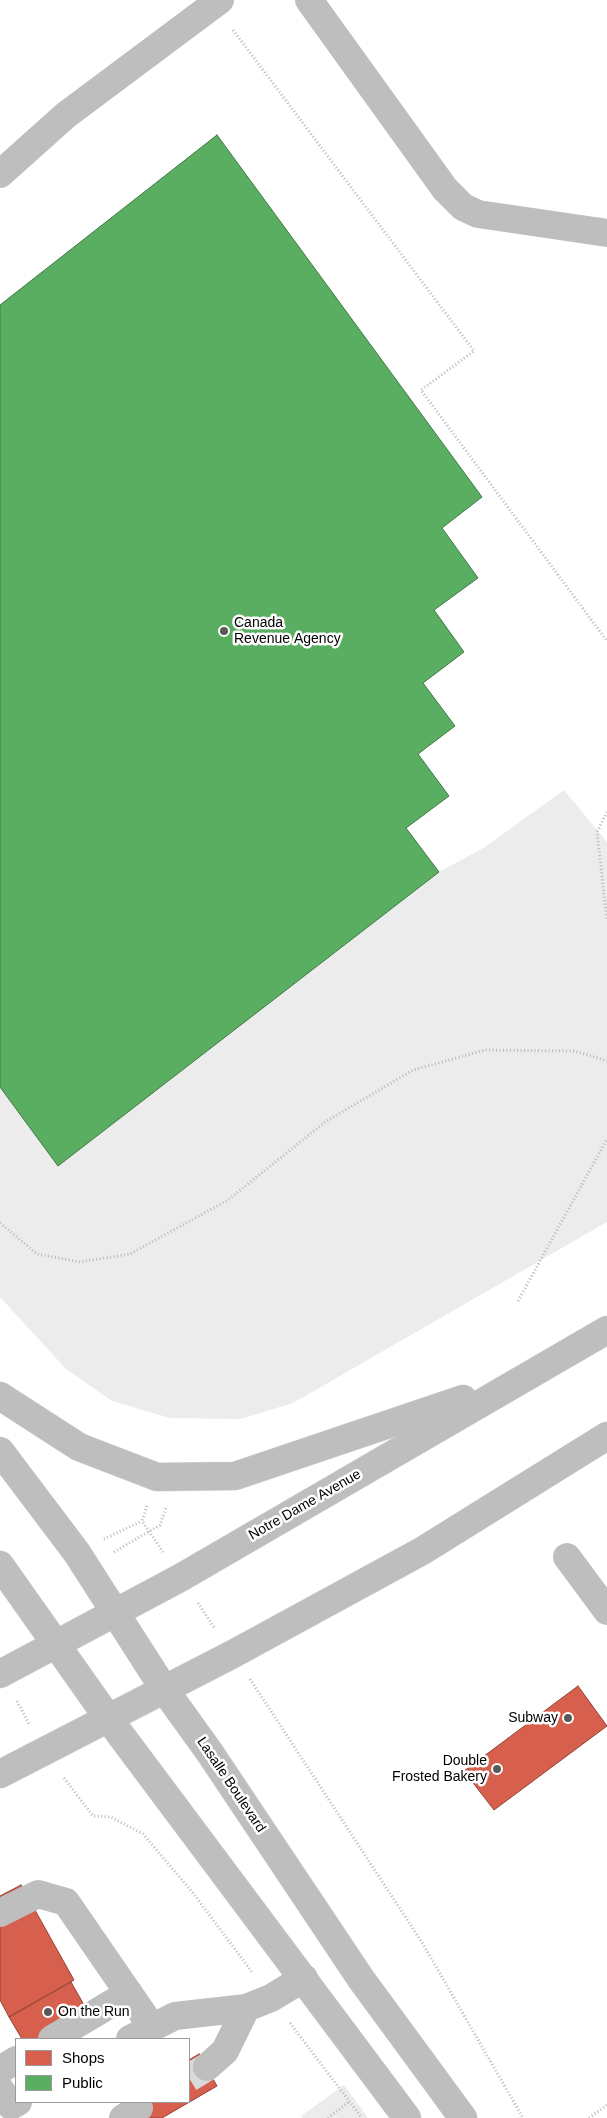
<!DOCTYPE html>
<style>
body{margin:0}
#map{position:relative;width:607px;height:2118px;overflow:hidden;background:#fff;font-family:Helvetica,sans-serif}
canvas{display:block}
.legend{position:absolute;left:15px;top:2038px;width:175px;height:65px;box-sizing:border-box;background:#fff;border:1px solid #999;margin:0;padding:6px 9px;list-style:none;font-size:15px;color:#000}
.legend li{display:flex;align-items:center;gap:10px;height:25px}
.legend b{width:25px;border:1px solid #999}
</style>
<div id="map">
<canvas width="607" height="2118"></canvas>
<ul class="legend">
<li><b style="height:14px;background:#d6604d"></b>Shops</li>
<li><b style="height:14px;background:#5aae61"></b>Public</li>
</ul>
</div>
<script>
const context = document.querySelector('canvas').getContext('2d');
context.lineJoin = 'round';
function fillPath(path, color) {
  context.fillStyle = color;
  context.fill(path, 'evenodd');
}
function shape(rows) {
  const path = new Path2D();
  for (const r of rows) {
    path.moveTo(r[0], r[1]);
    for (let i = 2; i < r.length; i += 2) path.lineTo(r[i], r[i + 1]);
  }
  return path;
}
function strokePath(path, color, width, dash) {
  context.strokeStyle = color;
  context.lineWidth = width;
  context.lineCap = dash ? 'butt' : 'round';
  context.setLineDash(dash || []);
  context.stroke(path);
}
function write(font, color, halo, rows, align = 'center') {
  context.font = font + ' Helvetica,sans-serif';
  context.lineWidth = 5;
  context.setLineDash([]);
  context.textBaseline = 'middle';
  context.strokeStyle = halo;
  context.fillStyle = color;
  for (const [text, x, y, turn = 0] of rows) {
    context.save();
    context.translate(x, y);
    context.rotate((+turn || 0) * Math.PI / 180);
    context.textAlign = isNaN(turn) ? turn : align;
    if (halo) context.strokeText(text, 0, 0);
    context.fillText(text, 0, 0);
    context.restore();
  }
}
const green = shape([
 [564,790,607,842,607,1222,293,1403,240,1419,170,1418,112,1401,66,1369,0,1297,0,1087,58,1166,439,872,485,847],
 [344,2085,368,2118,303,2118,301,2116]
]);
const shops = shape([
 [578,1686,607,1726,494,1810,464,1771,578,1686],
 [21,1885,74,1980,9,2017,0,2000,0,1896,21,1885],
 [71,1982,88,2012,40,2039,22,2039,9,2017,71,1982],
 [199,2054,217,2086,162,2118,145,2118,135,2102,189,2102,189,2060,199,2054]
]);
const public = shape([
 [217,135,482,497,442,528,478,578,434,610,464,652,423,683,455,726,418,754,449,796,406,828,439,872,58,1166,0,1087,0,305,217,135]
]);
const minorTunnel = shape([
 [189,2078,207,2067]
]);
const path = shape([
 [233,30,474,351,421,390,607,641],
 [607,812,597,832,607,921],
 [0,1223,37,1254,80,1262,130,1254,228,1200,325,1122,413,1070,485,1050,575,1051,607,1061],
 [518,1301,607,1139],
 [147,1506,142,1521,163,1552],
 [104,1539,142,1521],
 [114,1552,160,1525,166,1508],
 [198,1603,215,1629],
 [250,1679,423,1944,523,2118],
 [17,1701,29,1724],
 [64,1778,93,1816,111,1817,143,1834,193,1893,252,1972],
 [290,2023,362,2118],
 [328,2118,350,2101],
 [589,2118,607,2105]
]);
const minor = shape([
 [309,0,445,189,463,207,478,214,607,233],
 [0,174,66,115,220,0],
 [567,1557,607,1611],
 [0,1913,38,1894,66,1902,152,2027],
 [52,2039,129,1993],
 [130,2039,175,2016,246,2008,271,1998,304,1978],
 [207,2067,225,2051,246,2008],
 [0,2070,16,2060],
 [0,2089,11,2106,18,2102],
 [123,2118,139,2108]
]);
const major = shape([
 [0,1396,79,1447,157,1477,235,1476,463,1399],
 [0,1451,77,1553,164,1689,210,1753,361,1979,463,2118],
 [0,1565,108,1718,407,2118],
 [0,1674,180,1578,607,1330],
 [0,1774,233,1654,422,1551,607,1436]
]);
const markers = [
 [224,631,5,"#595959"],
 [568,1718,5,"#595959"],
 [497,1769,5,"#595959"],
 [48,2012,5,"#595959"]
];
const poiNames = [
 ["Canada",234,623],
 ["Revenue Agency",234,639],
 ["Subway",558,1718,"right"],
 ["Double",487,1761,"right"],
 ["Frosted Bakery",487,1777,"right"],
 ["On the Run",58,2012]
];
const streetNames = [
 ["Notre Dame Avenue",305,1505,-30],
 ["Lasalle Boulevard",231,1785,56]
];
fillPath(green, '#ececec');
fillPath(shops, '#d6604d');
strokePath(shops, '#964336', 1);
fillPath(public, '#5aae61');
strokePath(public, '#3f7a44', 1);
strokePath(minorTunnel, '#d9d9d9', 28, [28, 14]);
strokePath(major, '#dbdbdb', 29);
strokePath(path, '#b9b9b9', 3, [1, 2.5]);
strokePath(minor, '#bebebe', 28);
strokePath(major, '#bebebe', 28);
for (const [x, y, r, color] of markers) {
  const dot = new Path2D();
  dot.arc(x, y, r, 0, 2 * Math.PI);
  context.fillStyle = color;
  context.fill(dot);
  strokePath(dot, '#fff', 2);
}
write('14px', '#000', '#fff', poiNames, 'left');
write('14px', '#000', '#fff', streetNames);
</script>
